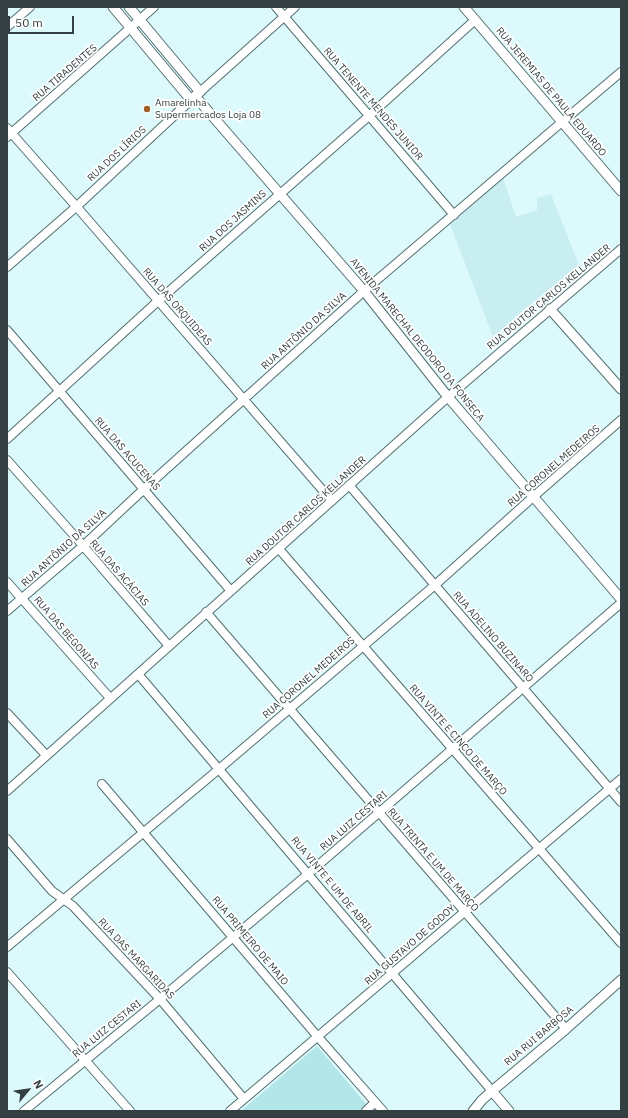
<!DOCTYPE html>
<meta charset="utf-8">
<style>
body{margin:0}
#map{position:relative;width:628px;height:1118px;overflow:hidden;background:#dcfafb;font-family:"IBM Plex Sans",sans-serif}
canvas{display:block}
.frame{position:absolute;inset:0;border:8px solid #333f40;pointer-events:none}
.north{position:absolute;left:8px;top:1070px;width:40px;height:40px;-webkit-text-stroke:3px #fff;paint-order:stroke;rotate:61deg;font-size:11px;font-weight:700;line-height:16px;text-align:center;color:#333f40}
.north::after{content:'';display:block;margin:auto;width:14px;height:18px;background:#333f40;clip-path:polygon(50% 0,100% 100%,50% 72%,0 100%)}
.scale{position:absolute;left:8px;top:16px;width:66px;height:18px;box-sizing:border-box;border:2px solid #333f40;border-top:0;padding-left:5px;font-size:12px;line-height:14px;white-space:nowrap;color:#333f40;-webkit-text-stroke:3px #fff;paint-order:stroke}
</style>
<div id="map">
<canvas width="628" height="1118"></canvas>
<div class="frame"></div>
<div class="north">N</div>
<div class="scale">50 m</div>
</div>
<script>
const context = document.querySelector('canvas').getContext('2d');
context.lineJoin = 'round';
function fillPath(path, color) {
  context.fillStyle = color;
  context.fill(path, 'evenodd');
}
function shape(rows) {
  const path = new Path2D();
  for (const r of rows) {
    path.moveTo(r[0], r[1]);
    for (let i = 2; i < r.length; i += 2) path.lineTo(r[i], r[i + 1]);
  }
  return path;
}
function strokePath(path, color, width, dash) {
  context.strokeStyle = color;
  context.lineWidth = width;
  context.lineCap = dash ? 'butt' : 'round';
  context.setLineDash(dash || []);
  context.stroke(path);
}
function write(font, color, halo, rows, align = 'center') {
  context.font = font + ' "IBM Plex Sans",sans-serif';
  context.lineWidth = 3.5;
  context.setLineDash([]);
  context.textBaseline = 'middle';
  context.strokeStyle = halo;
  context.fillStyle = color;
  for (const [text, x, y, turn = 0] of rows) {
    context.save();
    context.translate(x, y);
    context.rotate((+turn || 0) * Math.PI / 180);
    context.textAlign = isNaN(turn) ? turn : align;
    if (halo) context.strokeText(text, 0, 0);
    context.fillText(text, 0, 0);
    context.restore();
  }
}
const built = shape([
 [503,178,516,217,537,210,537,198,551,194,579,265,522,311,493,337,450,224]
]);
const green = shape([
 [317,1046,367,1105,360,1111,241,1111]
]);
const minor = shape([
 [276,7,454,215],
 [7,27,30,7],
 [200,92,295,7],
 [7,128,82,213,332,501],
 [7,137,154,7],
 [7,267,76,207,191,100],
 [7,330,231,591],
 [7,439,158,301,369,116,475,20],
 [7,460,79,541,169,646],
 [349,485,621,802],
 [279,549,621,943],
 [7,582,110,698],
 [7,611,83,546,144,489,364,291,562,122,621,72],
 [206,612,566,1029],
 [138,674,492,1091],
 [7,713,46,755],
 [102,784,318,1037,383,1111],
 [7,791,448,397,621,249],
 [7,839,52,891,73,906,160,999,244,1099],
 [7,947,219,769,435,585,533,497,621,420],
 [7,972,130,1111],
 [24,1111,160,999,308,874,621,603],
 [230,1111,621,779],
 [366,1111,375,1102]
]);
const tertiary = shape([
 [113,7,191,100,200,92,129,7],
 [464,7,621,191],
 [195,96,364,291,448,397,621,599],
 [550,309,621,389],
 [492,1091,509,1111],
 [473,1111,482,1100,492,1091,566,1029,621,980]
]);
const markers = [
 [147,109,4,"#a1612a"]
];
const streetNames = [
 ["RUA TIRADENTES",65,73,-41],
 ["RUA JEREMIAS DE PAULA EDUARDO",551,92,50],
 ["RUA TENENTE MENDES JUNIOR",373,104,49],
 ["RUA DOS LÍRIOS",117,154,-43],
 ["RUA DOS JASMINS",233,221,-42],
 ["RUA DOUTOR CARLOS KELLANDER",549,297,-40],
 ["RUA DAS ORQUIDEAS",177,307,49],
 ["RUA ANTÔNIO DA SILVA",304,331,-42],
 ["AVENIDA MARECHAL DEODORO DA FONSECA",417,340,51],
 ["RUA DAS ACUCENAS",127,454,49],
 ["RUA CORONEL MEDEIROS",554,466,-41],
 ["RUA DOUTOR CARLOS KELLANDER",306,511,-42],
 ["RUA ANTÔNIO DA SILVA",64,548,-42],
 ["RUA DAS ACÁCIAS",119,573,49],
 ["RUA DAS BEGONIAS",66,633,49],
 ["RUA ADELINO BUZINARO",493,637,49],
 ["RUA CORONEL MEDEIROS",309,678,-41],
 ["RUA VINTE E CINCO DE MARÇO",458,740,49],
 ["RUA LUIZ CESTARI",354,821,-41],
 ["RUA TRINTA E UM DE MARÇO",433,860,49],
 ["RUA VINTE E UM DE ABRIL",332,885,50],
 ["RUA PRIMEIRO DE MAIO",250,941,50],
 ["RUA GUSTAVO DE GODOY",410,945,-41],
 ["RUA DAS MARGARIDAS",136,959,47],
 ["RUA LUIZ CESTARI",107,1029,-39],
 ["RUA RUI BARBOSA",539,1036,-40]
];
const poiNames = [
 ["Amarelinha",155,103],
 ["Supermercados Loja 08",155,115]
];
fillPath(built, '#c8eef1');
fillPath(green, '#b3e6e9');
strokePath(minor, '#546e70', 10);
strokePath(tertiary, '#546e70', 11);
strokePath(minor, '#fff', 8);
strokePath(tertiary, '#fff', 9);
for (const [x, y, r, color] of markers) {
  const dot = new Path2D();
  dot.arc(x, y, r, 0, 2 * Math.PI);
  context.fillStyle = color;
  context.fill(dot);
  strokePath(dot, '#fff', 1.5);
}
write('10px', '#333f40', '#fff', streetNames);
write('10px', '#333f40', '#fff', poiNames, 'left');
</script>
